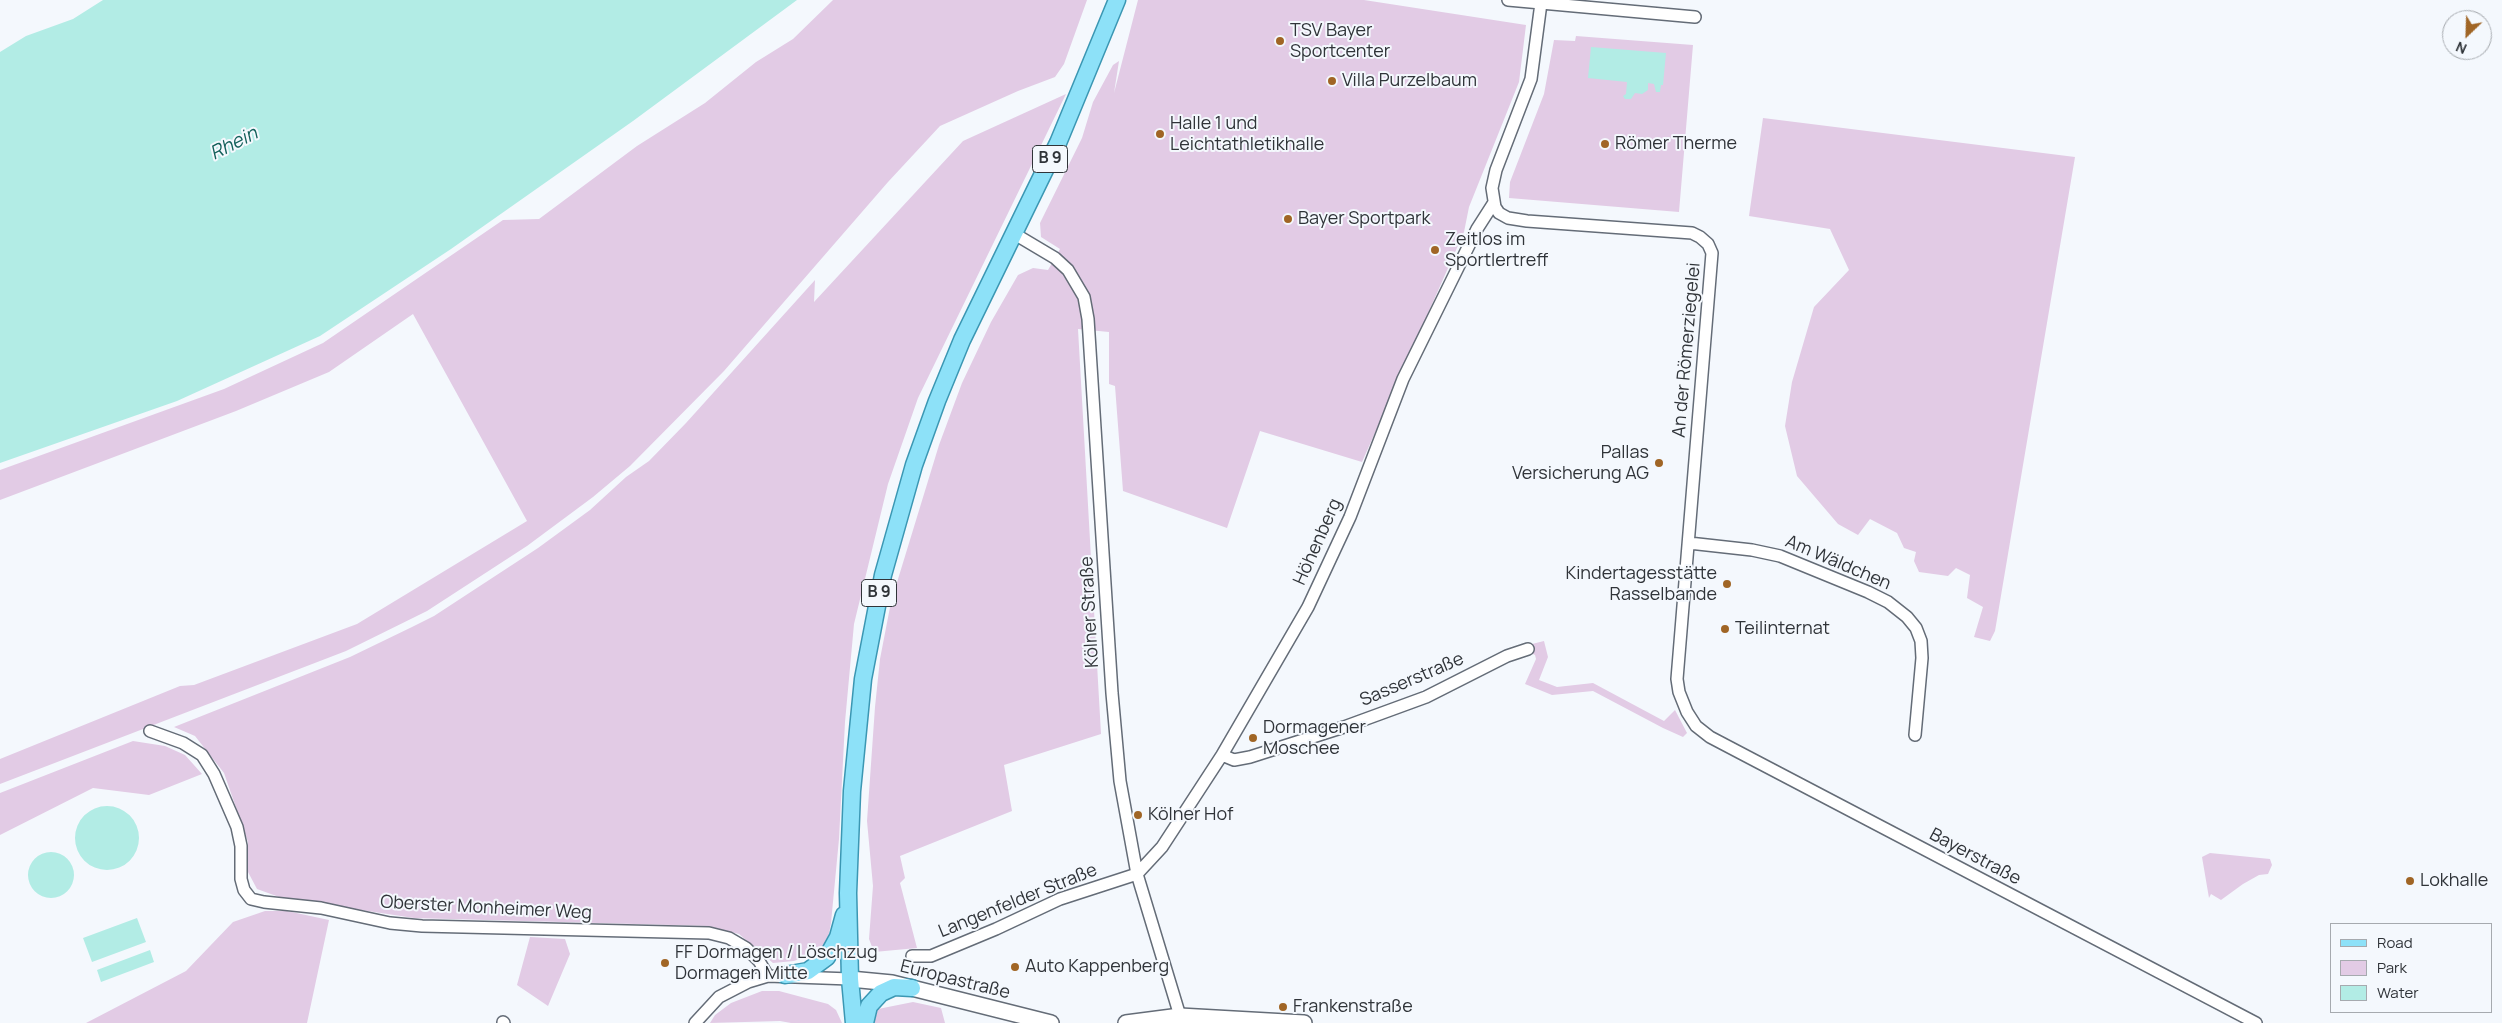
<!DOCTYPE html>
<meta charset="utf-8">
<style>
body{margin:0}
#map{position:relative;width:2502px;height:1023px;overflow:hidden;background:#f4f8fd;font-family:Manrope,sans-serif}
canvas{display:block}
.legend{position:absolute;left:2330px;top:923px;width:162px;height:90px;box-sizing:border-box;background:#f4f8fd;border:1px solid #a6aaaf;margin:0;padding:6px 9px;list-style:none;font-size:15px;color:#303439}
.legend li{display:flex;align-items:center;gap:10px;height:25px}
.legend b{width:25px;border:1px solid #a6aaaf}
.north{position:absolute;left:2442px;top:10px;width:50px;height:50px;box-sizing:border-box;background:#f4f8fd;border:1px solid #a6aaaf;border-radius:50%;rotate:204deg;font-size:14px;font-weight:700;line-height:20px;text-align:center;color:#303439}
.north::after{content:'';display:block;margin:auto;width:18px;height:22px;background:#a06525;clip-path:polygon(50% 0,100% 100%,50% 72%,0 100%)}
</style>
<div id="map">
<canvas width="2502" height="1023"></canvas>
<ul class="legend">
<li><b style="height:6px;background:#8de1f8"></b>Road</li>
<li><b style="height:14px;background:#e2cbe5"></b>Park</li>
<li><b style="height:14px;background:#b2ece5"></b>Water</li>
</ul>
<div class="north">N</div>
</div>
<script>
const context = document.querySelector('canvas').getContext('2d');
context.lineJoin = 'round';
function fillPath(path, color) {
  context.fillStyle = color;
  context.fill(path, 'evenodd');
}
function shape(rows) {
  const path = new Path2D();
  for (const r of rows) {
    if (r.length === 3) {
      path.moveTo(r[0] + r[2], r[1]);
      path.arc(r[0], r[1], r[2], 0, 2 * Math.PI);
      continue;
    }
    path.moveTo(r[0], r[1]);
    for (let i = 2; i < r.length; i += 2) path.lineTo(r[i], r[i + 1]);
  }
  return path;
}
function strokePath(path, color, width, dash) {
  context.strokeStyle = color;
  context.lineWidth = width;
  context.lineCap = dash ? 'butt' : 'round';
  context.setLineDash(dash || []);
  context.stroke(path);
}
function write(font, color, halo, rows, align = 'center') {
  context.font = font + ' Manrope,sans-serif';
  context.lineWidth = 4;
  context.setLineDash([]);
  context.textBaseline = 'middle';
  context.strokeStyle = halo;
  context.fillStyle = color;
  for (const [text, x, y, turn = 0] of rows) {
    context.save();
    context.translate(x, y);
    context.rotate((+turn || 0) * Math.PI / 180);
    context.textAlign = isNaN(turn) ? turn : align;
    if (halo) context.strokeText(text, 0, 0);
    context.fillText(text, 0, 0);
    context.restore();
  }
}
const green = shape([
 [833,0,1087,0,1064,64,1055,77,1018,91,940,126,888,182,724,371,630,466,593,497,527,546,427,611,346,651,0,784,0,759,180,686,194,685,357,624,527,521,413,314,329,372,236,411,0,500,0,470,224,389,323,343,503,220,539,219,637,146,705,103,756,62,793,39],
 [1138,0,1364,0,1526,25,1519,82,1469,207,1464,232,1362,462,1260,431,1227,528,1123,491,1115,386,1109,384,1109,332,1078,329,1101,734,1004,765,1012,811,900,856,905,878,900,883,917,948,874,952,869,939,873,886,867,821,875,707,880,659,891,602,939,445,962,383,991,322,1018,275,1033,268,1048,270,1060,249,1041,237,1040,223,1082,138,1093,102,1113,65,1119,61,1114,93],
 [1576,36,1693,45,1679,212,1509,198,1510,182,1544,94,1554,40,1575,41],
 [1066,94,918,398,888,484,854,624,845,722,839,839,831,923,828,939,824,946,816,947,802,958,794,961,773,963,739,934,708,926,414,918,282,898,257,889,248,872,248,842,224,773,195,736,174,727,350,657,412,627,434,616,538,548,590,510,626,477,649,461,686,423,815,280,814,302,963,141],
 [1763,118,2075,157,1995,631,1990,641,1974,637,1983,607,1967,598,1970,575,1956,568,1948,576,1919,572,1914,561,1916,552,1904,548,1897,533,1870,519,1858,535,1838,524,1797,476,1785,426,1792,382,1814,307,1849,270,1830,229,1749,216],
 [1544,641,1548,657,1539,680,1557,687,1593,683,1664,721,1675,710,1687,733,1683,737,1663,728,1593,691,1552,695,1525,684,1536,659,1535,655,1529,652,1528,645],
 [133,741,165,746,185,755,202,774,149,795,93,788,0,835,0,793],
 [2210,853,2270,859,2272,865,2268,874,2259,875,2243,884,2221,900,2211,894,2209,898,2202,857],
 [265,911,287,911,329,920,307,1023,86,1023,186,971,233,922],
 [530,937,565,939,570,954,548,1006,517,985],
 [762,991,779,991,828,1004,836,1010,842,1023,791,1023,780,1021,710,1023,715,1015,731,1003],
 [913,1002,941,1008,945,1023,874,1023,878,1009]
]);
const water = shape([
 [103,0,797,0,633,121,451,249,320,336,177,401,0,463,0,52,26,36,73,19],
 [1591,47,1666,53,1663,85,1661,85,1660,92,1656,92,1654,84,1648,83,1648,90,1642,94,1635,93,1631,99,1625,99,1623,96,1626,94,1627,82,1588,78],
 [107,838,32],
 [51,875,23],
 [137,918,146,942,92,962,83,938],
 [150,950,154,962,101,982,97,970]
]);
const minor = shape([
 [1508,0,1695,17],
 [1541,3,1531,79,1496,170,1492,188,1495,207,1499,213,1508,218,1527,221,1692,233,1700,237,1708,244,1712,253,1677,679,1679,692,1687,712,1696,726,1710,737,1750,758,2256,1023],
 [1013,233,1055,258,1068,270,1084,297,1088,319,1112,693,1120,781,1137,874,1180,1016],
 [1689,543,1752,550,1780,556,1868,592,1888,602,1907,617,1916,628,1921,641,1922,658,1915,735],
 [150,731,183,743,202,755,214,774,237,827,241,846,241,879,244,890,251,899,264,902,321,908,390,923,422,926,709,933,729,938,746,948,759,961,768,976],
 [1222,755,1234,760,1250,757,1344,727,1426,697,1507,656,1528,649],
 [912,956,931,956,996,929,1060,899,1137,874,1162,847,1222,755,1308,607,1350,517,1403,379,1477,229,1493,204],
 [503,1022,504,1023],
 [695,1023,719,997,748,982,768,976,850,979]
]);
const secondary = shape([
 [850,979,892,983,1051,1023],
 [1126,1023,1180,1016,1304,1023]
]);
const primary = shape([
 [785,975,808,971,827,957,838,937,844,915],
 [854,1023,850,979,848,893,852,791,863,679,883,575,914,465,937,401,962,340,1058,143,1117,0],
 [865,1023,869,1006,881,993,894,987,912,988]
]);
const markers = [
 [1280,41,5,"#a06525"],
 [1332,81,5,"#a06525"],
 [1160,134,5,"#a06525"],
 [1605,144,5,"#a06525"],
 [1288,219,5,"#a06525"],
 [1435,250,5,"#a06525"],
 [1659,463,5,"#a06525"],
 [1727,584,5,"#a06525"],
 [1725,629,5,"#a06525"],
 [1253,738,5,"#a06525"],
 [1138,815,5,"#a06525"],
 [2410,881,5,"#a06525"],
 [665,963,5,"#a06525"],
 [1015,967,5,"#a06525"],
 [1283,1007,5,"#a06525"]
];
const shields = [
 [1050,159,35],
 [879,593,35]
];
const shieldNames = [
 ["B 9",1050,159],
 ["B 9",879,593]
];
const poiNames = [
 ["TSV Bayer",1290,31],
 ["Sportcenter",1290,52],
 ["Villa Purzelbaum",1342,81],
 ["Halle 1 und",1170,124],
 ["Leichtathletikhalle",1170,145],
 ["Römer Therme",1615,144],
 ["Bayer Sportpark",1298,219],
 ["Zeitlos im",1445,240],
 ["Sportlertreff",1445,261],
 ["Pallas",1649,453,"right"],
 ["Versicherung AG",1649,474,"right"],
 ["Kindertagesstätte",1717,574,"right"],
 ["Rasselbande",1717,595,"right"],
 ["Teilinternat",1735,629],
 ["Dormagener",1263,728],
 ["Moschee",1263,749],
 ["Kölner Hof",1148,815],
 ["Lokhalle",2420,881],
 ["FF Dormagen / Löschzug",675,953],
 ["Dormagen Mitte",675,974],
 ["Auto Kappenberg",1025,967],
 ["Frankenstraße",1293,1007]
];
const streetNames = [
 ["An der Römerziegelei",1687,350,-85],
 ["Höhenberg",1318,542,-66],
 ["Am Wäldchen",1838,563,23],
 ["Kölner Straße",1090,612,-93],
 ["Sasserstraße",1412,680,-23],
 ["Bayerstraße",1975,857,28],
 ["Langenfelder Straße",1018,901,-22],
 ["Oberster Monheimer Weg",486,908,3],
 ["Europastraße",955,980,14]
];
const waterNames = [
 ["Rhein",234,144,-27]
];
fillPath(green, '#e2cbe5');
fillPath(water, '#b2ece5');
strokePath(minor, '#646c77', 14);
strokePath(secondary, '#646c77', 18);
strokePath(primary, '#3b97b3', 19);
strokePath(minor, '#fff', 11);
strokePath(secondary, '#fff', 15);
strokePath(primary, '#8de1f8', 16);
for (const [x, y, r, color] of markers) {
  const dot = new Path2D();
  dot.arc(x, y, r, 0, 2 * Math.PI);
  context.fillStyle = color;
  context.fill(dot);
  strokePath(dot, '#f4f8fd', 2);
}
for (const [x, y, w] of shields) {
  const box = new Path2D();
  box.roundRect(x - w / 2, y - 13.5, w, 27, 4);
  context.fillStyle = '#f4f8fd';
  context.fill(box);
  strokePath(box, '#303439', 1);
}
write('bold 16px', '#303439', null, shieldNames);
write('18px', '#303439', '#f4f8fd', poiNames, 'left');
write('18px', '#303439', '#f4f8fd', streetNames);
write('italic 19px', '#12605a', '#f4f8fd', waterNames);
</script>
